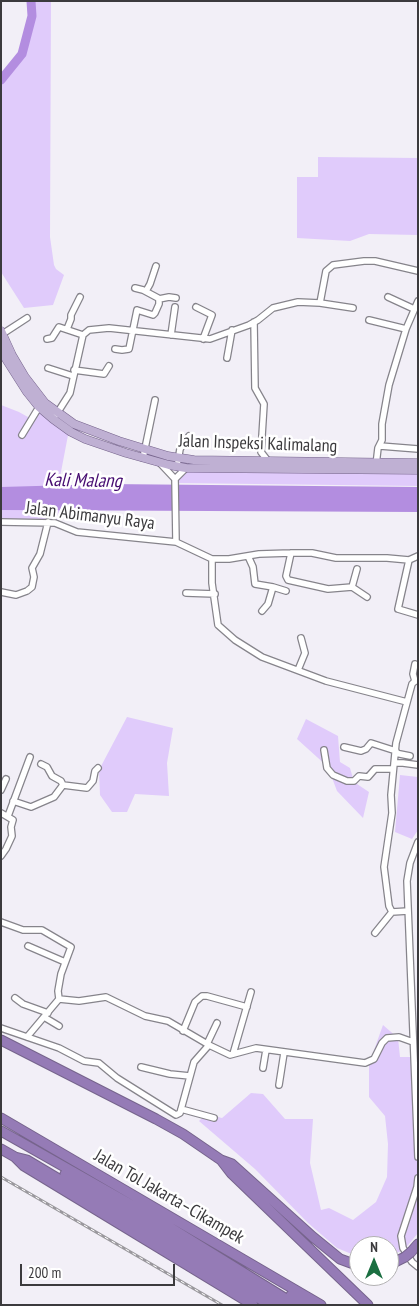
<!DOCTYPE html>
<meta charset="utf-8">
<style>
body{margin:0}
#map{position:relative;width:419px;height:1306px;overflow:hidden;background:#f2eff7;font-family:"PT Sans Narrow",sans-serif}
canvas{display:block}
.frame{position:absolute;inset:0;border:2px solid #3b3a3d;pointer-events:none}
.north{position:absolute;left:349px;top:1236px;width:50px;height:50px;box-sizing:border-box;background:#fff;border:1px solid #b1b0b1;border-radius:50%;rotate:0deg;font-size:14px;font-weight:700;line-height:20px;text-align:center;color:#3b3a3d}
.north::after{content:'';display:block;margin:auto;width:18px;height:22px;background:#1b6f41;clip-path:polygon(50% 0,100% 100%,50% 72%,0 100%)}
.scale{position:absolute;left:20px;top:1264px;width:155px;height:22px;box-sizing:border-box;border:2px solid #3b3a3d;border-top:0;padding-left:6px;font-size:15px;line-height:18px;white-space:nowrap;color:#3b3a3d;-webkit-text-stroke:4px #fff;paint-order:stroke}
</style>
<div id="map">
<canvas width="419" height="1306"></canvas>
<div class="frame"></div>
<div class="north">N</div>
<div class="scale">200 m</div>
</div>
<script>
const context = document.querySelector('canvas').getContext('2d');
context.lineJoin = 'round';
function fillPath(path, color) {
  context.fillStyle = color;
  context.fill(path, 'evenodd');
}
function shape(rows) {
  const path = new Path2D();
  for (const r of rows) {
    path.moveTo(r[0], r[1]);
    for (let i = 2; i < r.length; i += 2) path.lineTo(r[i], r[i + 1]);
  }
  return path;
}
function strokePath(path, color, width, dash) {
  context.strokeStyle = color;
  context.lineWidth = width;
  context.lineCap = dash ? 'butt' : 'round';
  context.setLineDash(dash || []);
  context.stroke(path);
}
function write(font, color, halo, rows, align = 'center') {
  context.font = font + ' "PT Sans Narrow",sans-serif';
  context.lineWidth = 5;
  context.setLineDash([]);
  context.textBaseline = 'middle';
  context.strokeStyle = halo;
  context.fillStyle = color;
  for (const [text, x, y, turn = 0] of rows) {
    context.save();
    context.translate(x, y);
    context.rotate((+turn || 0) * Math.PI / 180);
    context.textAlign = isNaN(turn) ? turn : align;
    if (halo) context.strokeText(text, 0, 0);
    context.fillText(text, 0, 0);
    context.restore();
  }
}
const green = shape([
 [31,1,51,1,50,237,54,265,56,269,64,275,53,305,24,308,1,272,1,80,22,54,32,16],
 [318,157,418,158,418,235,369,234,350,241,297,238,297,177,318,177],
 [1,405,19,412,35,421,42,407,69,430,56,498,1,492],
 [186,468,418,470,418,486,175,483],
 [1,510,74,510,53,523,1,521],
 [127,717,173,728,167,763,169,796,135,794,127,812,112,812,100,795,99,770],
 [306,719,338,736,340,762,350,768,354,782,369,792,363,818,337,791,328,767,297,739],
 [400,775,418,777,418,830,412,839,395,832],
 [383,1025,398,1038,400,1057,418,1057,418,1233,404,1250,389,1256,389,1246,359,1246,359,1257,337,1248,308,1223,255,1169,199,1121,206,1114,222,1118,251,1093,263,1094,285,1119,313,1119,310,1163,321,1210,329,1208,353,1220,376,1202,387,1177,388,1144,385,1116,369,1097,369,1064]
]);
const water = shape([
 [107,484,418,487,418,512,1,510,1,487]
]);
const river = shape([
 [1,80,22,54,32,16,31,1]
]);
const minor = shape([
 [146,291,150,284,156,266],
 [388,297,414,309],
 [159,299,169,297,176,298],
 [320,303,353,308],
 [196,307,212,315,203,339],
 [369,320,406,329],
 [254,322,255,388,264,404,261,452,268,461],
 [67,329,71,319,71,315,80,297],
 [1,335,27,318],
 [83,335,89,330,109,328,210,339,249,325,258,320,273,308,298,302,320,303,326,271,333,265,364,261,375,261,418,271],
 [171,335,175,307],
 [47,339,52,338,59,327,83,335],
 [115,349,122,350,129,349,137,310,153,315,155,313,159,304,159,300,158,298,143,290,135,288],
 [227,358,232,330],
 [48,368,73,376],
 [74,370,104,374,109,366],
 [56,415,70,393,83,335],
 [22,435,39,407],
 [380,446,418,449],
 [143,458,155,400],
 [178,461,180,449,189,436],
 [160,463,175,479,176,542,212,559,229,559,259,554,291,553,312,553,336,558,387,558,409,560,418,556],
 [376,465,378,448,382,440,382,424,389,385,406,329,418,301],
 [175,479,186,468],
 [1,522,55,523,77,532,176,542],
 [291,553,286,576,288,580,328,589,352,587,367,597],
 [248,556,253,567,255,584,273,587,286,591],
 [212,559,212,583,218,625,235,640,262,657,326,681,407,702],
 [409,560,398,609,418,615],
 [352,587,357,569],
 [1,592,16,595,27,591,32,587,34,577,32,568,40,554,48,522],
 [186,593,215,594],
 [262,611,268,604,273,587],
 [415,664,413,674,415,681],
 [298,670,305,653,301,638],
 [344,747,361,751,366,749,371,743,396,751],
 [324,750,327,768,333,775,347,781,354,781,359,776,368,777,375,769,393,769],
 [395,753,410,756],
 [394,763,403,763,418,765],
 [41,764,47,767,52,776,61,781,63,785],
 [1,790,6,779],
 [13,801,31,807,54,797,63,785,87,788,93,781,95,771,98,768],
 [1,813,13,820,11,827,12,836,6,849,1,856],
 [8,816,30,757],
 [418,842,410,863,407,881,418,1157],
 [408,911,392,912,389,906,384,867,392,813,391,795,396,743,412,684,415,681,418,681],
 [1,922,23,930,42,930,71,947,61,974,58,991,59,999,27,1037],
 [375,933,392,912],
 [28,946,65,962],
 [15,998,23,1004,48,1013],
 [59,999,79,1001,106,997,145,1016,168,1021,209,1045,230,1055,256,1048,365,1063,374,1059,382,1043,387,1038,399,1037,413,1042],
 [44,1017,59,1026],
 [1,1028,59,1048,84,1061,99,1063,117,1078,176,1115,180,1113,194,1062,209,1045],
 [183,1031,195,1002,202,996,207,996,247,1007],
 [207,1044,217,1023],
 [233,1054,251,992],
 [141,1067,170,1074,190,1076],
 [263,1068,266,1050],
 [279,1085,284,1053],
 [181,1109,214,1118],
 [418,1178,417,1187,401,1236,403,1248,412,1262,418,1267]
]);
const major = shape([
 [1,331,12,355,25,377,45,403,74,424,119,441,168,456,194,460,418,463],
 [1,346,6,359,27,392,39,407,53,419,71,432,85,439,126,453,169,465,186,468,418,470]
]);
const highway = shape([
 [1,1040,156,1119,183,1134,221,1160,232,1164,313,1237,340,1259,359,1266],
 [1,1118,321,1305],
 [1,1131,160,1221,296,1305],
 [1,1149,15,1157,27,1160,270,1305],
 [15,1157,24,1166,253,1305],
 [221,1160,231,1173,368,1305],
 [65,1174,283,1305],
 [411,1252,418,1244],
 [389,1265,405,1257],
 [291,1295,308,1305]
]);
const rail = shape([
 [1,1177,222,1305]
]);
const highwayBridge = shape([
 [405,1257,411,1252]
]);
const streetNames = [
 ["Jalan Inspeksi Kalimalang",258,444,2],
 ["Jalan Abimanyu Raya",90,516,7],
 ["Jalan Tol Jakarta–Cikampek",169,1197,30]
];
const waterNames = [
 ["Kali Malang",83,481,1]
];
fillPath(green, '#e0cbfb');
fillPath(water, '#b38de0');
strokePath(river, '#b38de0', 9);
strokePath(minor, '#86848b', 8);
strokePath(major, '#76648c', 9);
strokePath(highway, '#76648c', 11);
strokePath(minor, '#fff', 5.5);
strokePath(major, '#bfb0d3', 8);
strokePath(highway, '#957bb6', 9);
strokePath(rail, '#9a989d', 3);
strokePath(rail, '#fff', 1, [4]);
strokePath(highwayBridge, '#76648c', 11, []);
strokePath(highwayBridge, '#957bb6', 9);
write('18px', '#3b3a3d', '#fff', streetNames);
write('italic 19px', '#450b70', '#fff', waterNames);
</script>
